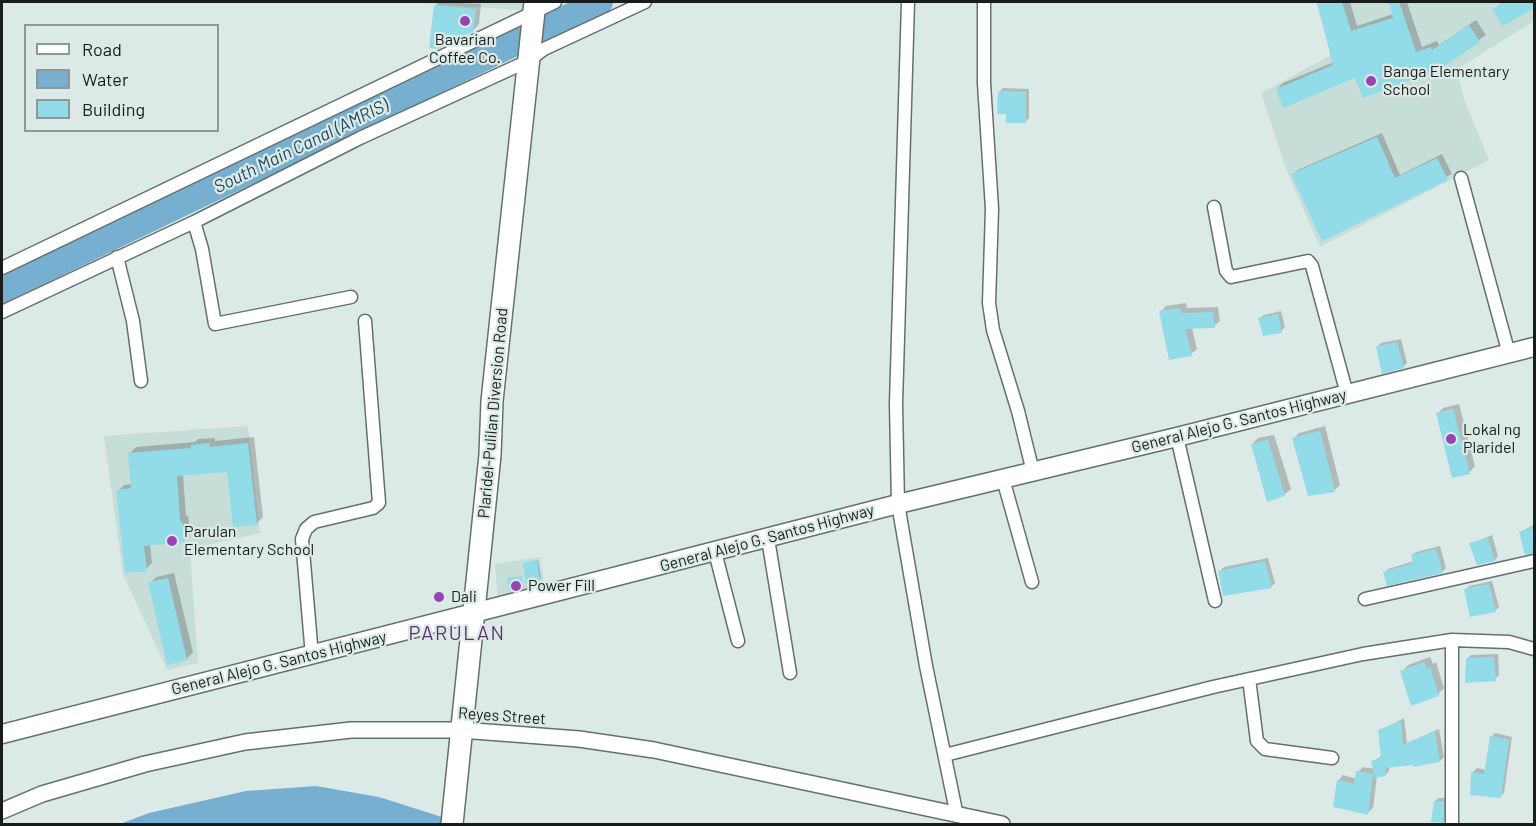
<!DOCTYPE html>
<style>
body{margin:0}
#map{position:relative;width:1536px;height:826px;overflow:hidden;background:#dceae7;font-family:Barlow,sans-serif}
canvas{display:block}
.frame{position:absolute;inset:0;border:3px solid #181d1b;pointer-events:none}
.legend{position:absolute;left:24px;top:24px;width:195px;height:108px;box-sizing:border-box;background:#dceae7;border:2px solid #8e9895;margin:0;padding:8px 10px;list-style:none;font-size:18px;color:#181d1b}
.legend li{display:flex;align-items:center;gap:12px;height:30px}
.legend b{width:30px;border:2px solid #8e9895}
</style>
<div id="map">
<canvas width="1536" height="826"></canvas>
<div class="frame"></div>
<ul class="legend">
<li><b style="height:8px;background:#fff"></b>Road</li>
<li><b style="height:16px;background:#77afd0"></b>Water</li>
<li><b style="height:16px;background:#91dce8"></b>Building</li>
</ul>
</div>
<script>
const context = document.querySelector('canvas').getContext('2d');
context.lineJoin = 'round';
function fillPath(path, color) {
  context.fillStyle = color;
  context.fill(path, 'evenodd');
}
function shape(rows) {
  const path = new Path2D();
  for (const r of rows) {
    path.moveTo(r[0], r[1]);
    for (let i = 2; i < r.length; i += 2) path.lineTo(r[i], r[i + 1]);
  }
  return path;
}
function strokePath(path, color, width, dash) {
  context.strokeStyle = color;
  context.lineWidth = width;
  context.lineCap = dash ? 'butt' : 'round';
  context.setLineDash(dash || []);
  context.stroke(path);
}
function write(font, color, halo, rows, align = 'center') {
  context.font = font + ' Barlow,sans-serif';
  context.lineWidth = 4.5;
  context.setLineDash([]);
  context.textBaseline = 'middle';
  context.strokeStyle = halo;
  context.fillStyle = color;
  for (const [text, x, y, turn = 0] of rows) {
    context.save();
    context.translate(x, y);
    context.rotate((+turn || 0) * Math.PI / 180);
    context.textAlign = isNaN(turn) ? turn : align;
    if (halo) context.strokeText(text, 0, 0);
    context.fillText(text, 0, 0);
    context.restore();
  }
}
const built = shape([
 [1316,2,1534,2,1534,21,1457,69,1464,99,1489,160,1320,247,1286,169,1261,93,1331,55],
 [425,3,425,2,531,2,530,11],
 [248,426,260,533,190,549,198,663,167,670,123,574,104,436],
 [540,557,545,589,498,601,495,564]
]);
const water = shape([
 [316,786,379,797,464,824,120,824,149,813,246,791]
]);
const shadow = shape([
 [439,2,481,4,479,24,473,31,453,40,435,6],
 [1318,2,1350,2,1357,26,1393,14,1390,2,1407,2,1422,47,1437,41,1439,45,1476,20,1486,35,1440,67,1356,76,1277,89,1283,83,1334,62],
 [1503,2,1534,2,1534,5,1494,9],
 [1003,88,1029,89,1029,118,1025,122,1007,113,999,92],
 [1382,133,1400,175,1442,154,1452,174,1322,239,1293,174,1298,170],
 [1186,303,1187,308,1218,307,1220,321,1214,326,1192,328,1197,349,1191,354,1161,312,1166,306],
 [1281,311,1285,327,1281,331,1260,318,1264,315],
 [1401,339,1407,363,1403,367,1377,347,1381,343],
 [1459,404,1475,466,1469,473,1437,414,1443,408],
 [1325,426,1340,485,1335,490,1294,438,1299,433],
 [1274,435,1291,489,1284,495,1252,444,1258,438],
 [254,437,263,517,257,523,228,470,183,474,186,516,188,515,190,534,184,540,150,544,152,563,146,569,118,491,124,485,132,484,130,453,136,447,195,442,198,439,215,438,215,441],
 [1534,525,1534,552,1526,553,1520,532],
 [1492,535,1498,556,1495,560,1471,544],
 [1440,546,1446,568,1442,572,1384,573,1388,569,1414,561,1412,555,1416,552],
 [1268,558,1275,583,1271,587,1220,571,1224,567],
 [538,560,541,578,540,579,524,563],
 [174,573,193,652,187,659,150,583,156,577],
 [1492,581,1499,607,1495,611,1466,590,1469,586],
 [1498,654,1499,675,1495,679,1467,659,1471,655],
 [1430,657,1433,664,1436,662,1444,688,1438,694,1402,672,1408,665],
 [1404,718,1407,743,1439,729,1444,757,1440,761,1389,766,1389,771,1385,775,1377,776,1373,808,1367,813,1338,781,1343,775,1357,779,1358,772,1363,767,1375,769,1373,761,1382,756,1380,731],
 [1495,733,1512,737,1504,793,1500,797,1472,793,1473,772,1477,768,1486,770,1491,737],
 [1439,798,1447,798,1447,818,1443,822,1435,801]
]);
const river = shape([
 [2,290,600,2]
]);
const building = shape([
 [1317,2,1342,2,1351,31,1393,18,1389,2,1399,2,1416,52,1431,47,1432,50,1469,25,1480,42,1440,69,1363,98,1355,78,1283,108,1276,89,1333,65],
 [1505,2,1534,2,1534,8,1503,26,1492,9],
 [434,5,476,9,473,32,454,39,454,42,438,49,429,48],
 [998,91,1026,92,1026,123,1006,123,1006,114,997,114],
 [1377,137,1395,178,1437,158,1448,180,1322,241,1291,174],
 [1180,308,1181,313,1213,312,1215,328,1185,329,1192,356,1169,360,1159,311],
 [1278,314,1282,333,1263,336,1258,318],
 [1397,342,1404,368,1382,374,1376,347],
 [1453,409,1470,474,1452,478,1436,413],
 [1320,431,1335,492,1308,496,1292,438],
 [1268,440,1285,496,1267,502,1251,444],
 [209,443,210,447,248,443,257,525,233,527,227,472,177,476,180,521,182,521,185,542,144,546,147,571,125,573,116,490,131,488,128,453,191,448,191,445],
 [1534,527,1534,553,1525,555,1519,532],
 [1488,538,1495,561,1477,565,1469,543],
 [1436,549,1443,573,1387,586,1383,572,1413,563,1411,555],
 [537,560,540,581,526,583,523,563],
 [1265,561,1272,588,1223,596,1218,571],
 [522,576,524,588,509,591,507,578],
 [168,578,187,660,167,665,148,582],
 [1489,584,1496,612,1470,617,1464,589],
 [1494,657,1496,681,1465,683,1466,658],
 [1424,662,1427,669,1430,667,1439,696,1411,706,1400,671],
 [1401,721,1403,745,1435,731,1440,762,1413,767,1413,765,1385,768,1386,776,1375,778,1371,761,1381,758,1378,730],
 [1490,736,1509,740,1501,798,1470,795,1471,772,1484,774],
 [1356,771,1373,774,1368,815,1333,807,1337,780,1354,784],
 [1434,801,1444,801,1444,823,1431,822]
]);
const minor = shape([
 [908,2,896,404,898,504,926,666,957,816],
 [984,2,984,83,992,209,989,303,993,330,1018,411,1033,472],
 [1461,178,1509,354],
 [1214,207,1226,271,1231,277,1308,261,1312,266,1347,394],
 [194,222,202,249,215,324,351,297],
 [117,257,133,321,141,381],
 [2,268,555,2],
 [2,312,194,222,360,138,528,61,544,49,645,2],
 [1177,437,1215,601],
 [1003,479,1032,582],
 [768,539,790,673],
 [715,552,738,641],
 [1365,599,1534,561],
 [312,656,302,539,306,529,314,522,373,508,379,503,365,321],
 [1249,679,1257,741,1265,749,1332,758],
 [945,755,1213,687,1363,654,1452,640],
 [1452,824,1452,640,1509,642,1534,649]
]);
const tertiary = shape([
 [2,811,42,794,145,764,245,742,351,730,461,730,579,739,654,750,1002,824]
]);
const secondary = shape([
 [2,734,898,504,1177,437,1534,347]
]);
const trunk = shape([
 [452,824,490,455,492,401,535,2]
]);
const markers = [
 [465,21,6,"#9744b3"],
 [1371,81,6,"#9744b3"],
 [1451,439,6,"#9744b3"],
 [172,541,6,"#9744b3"],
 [516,586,6,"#9744b3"],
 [439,597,6,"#9744b3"]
];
const poiNames = [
 ["Bavarian",465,40,"center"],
 ["Coffee Co.",465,58,"center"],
 ["Banga Elementary",1383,72],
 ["School",1383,90],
 ["Lokal ng",1463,430],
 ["Plaridel",1463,448],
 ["Parulan",184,532],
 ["Elementary School",184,550],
 ["Power Fill",528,586],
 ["Dali",451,597]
];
const streetNames = [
 ["Plaridel-Pulilan Diversion Road",493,413,-85],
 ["General Alejo G. Santos Highway",1239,421,-14],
 ["General Alejo G. Santos Highway",767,538,-15],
 ["General Alejo G. Santos Highway",279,663,-14],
 ["Reyes Street",502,716,4]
];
const waterNames = [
 ["South Main Canal (AMRIS)",301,146,-26]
];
const quarterNames = [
 ["PARULAN",457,633]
];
fillPath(built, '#c7ddd8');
fillPath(water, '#77afd0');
fillPath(shadow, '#0003');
strokePath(river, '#77afd0', 26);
fillPath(building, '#91dce8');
strokePath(minor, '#64706d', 15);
strokePath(tertiary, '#64706d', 18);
strokePath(secondary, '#64706d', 21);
strokePath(trunk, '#64706d', 24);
strokePath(minor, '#fff', 12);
strokePath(tertiary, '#fff', 15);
strokePath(secondary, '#fff', 18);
strokePath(trunk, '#fff', 21);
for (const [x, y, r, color] of markers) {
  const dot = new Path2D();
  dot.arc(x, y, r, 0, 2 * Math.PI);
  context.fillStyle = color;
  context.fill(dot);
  strokePath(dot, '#dceae7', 2);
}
write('16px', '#181d1b', '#dceae7', poiNames, 'left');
write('16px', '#181d1b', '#dceae7', streetNames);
write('italic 18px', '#1b4860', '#dceae7', waterNames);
context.letterSpacing = '1.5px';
write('20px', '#5d346b', '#dceae7', quarterNames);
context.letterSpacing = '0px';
</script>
